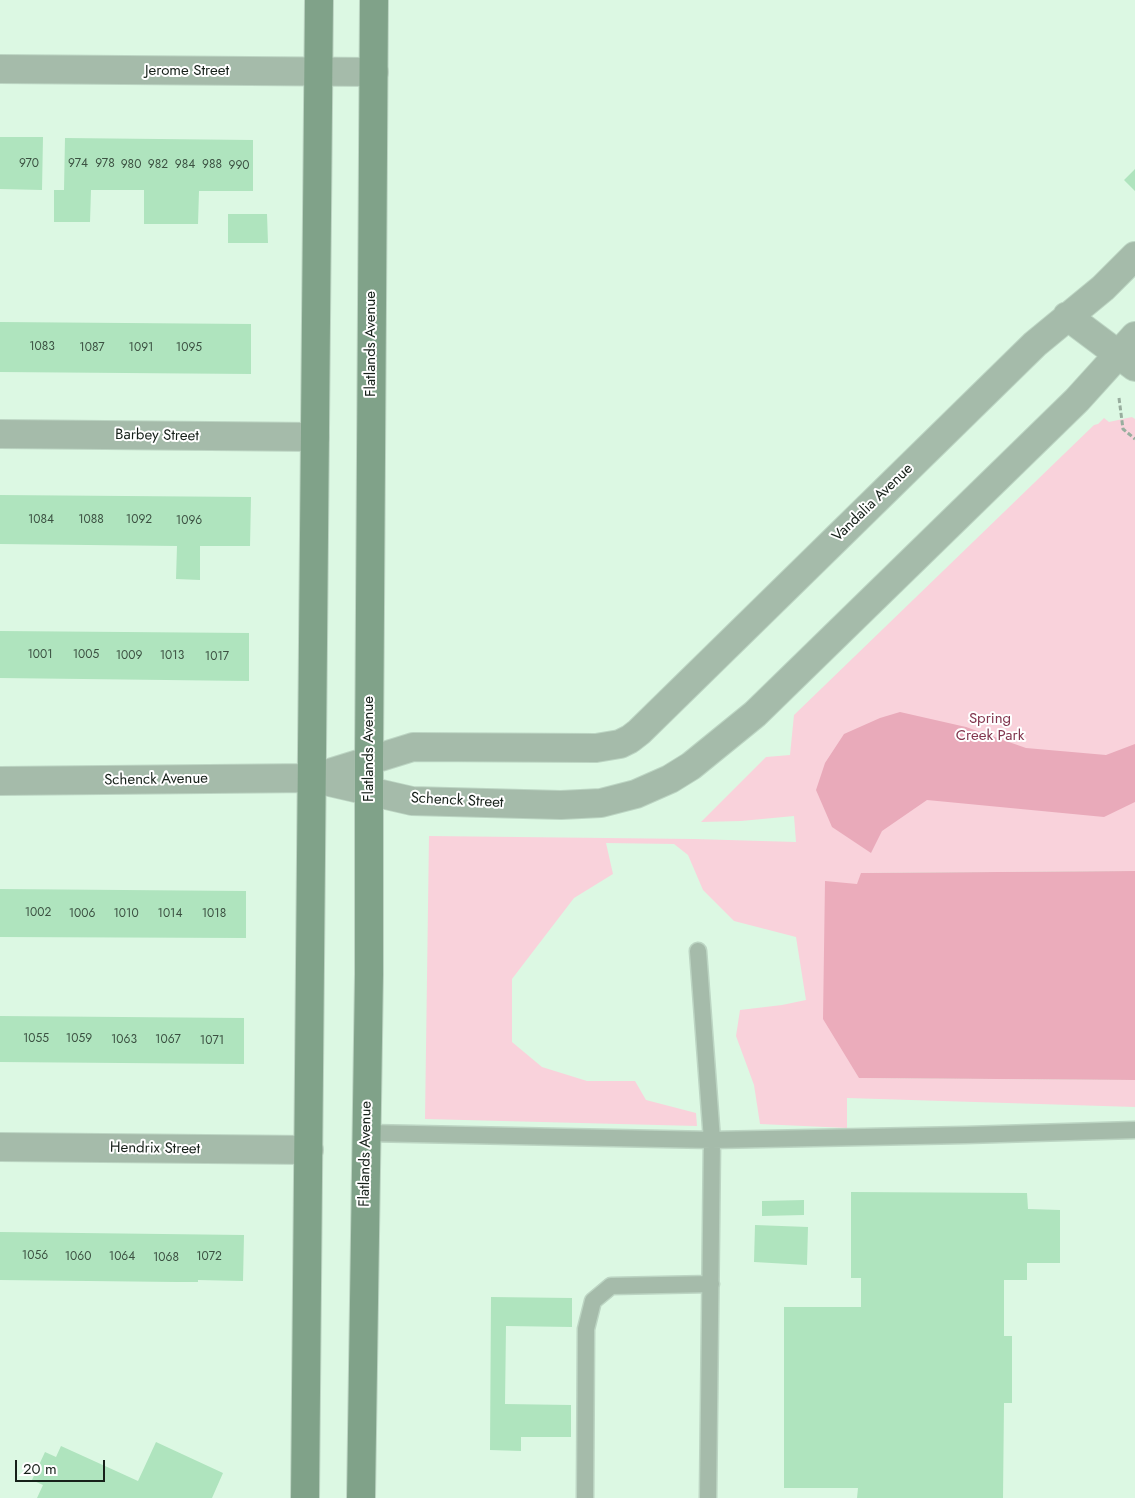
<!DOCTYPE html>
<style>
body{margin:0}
#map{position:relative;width:1135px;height:1498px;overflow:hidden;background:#dcf8e3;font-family:Jost,sans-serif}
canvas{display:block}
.scale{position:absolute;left:15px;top:1460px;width:90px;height:22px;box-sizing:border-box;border:2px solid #162019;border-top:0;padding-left:6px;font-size:15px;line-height:18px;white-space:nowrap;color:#162019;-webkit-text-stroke:4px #fff;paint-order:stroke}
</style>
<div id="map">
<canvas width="1135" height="1498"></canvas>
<div class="scale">20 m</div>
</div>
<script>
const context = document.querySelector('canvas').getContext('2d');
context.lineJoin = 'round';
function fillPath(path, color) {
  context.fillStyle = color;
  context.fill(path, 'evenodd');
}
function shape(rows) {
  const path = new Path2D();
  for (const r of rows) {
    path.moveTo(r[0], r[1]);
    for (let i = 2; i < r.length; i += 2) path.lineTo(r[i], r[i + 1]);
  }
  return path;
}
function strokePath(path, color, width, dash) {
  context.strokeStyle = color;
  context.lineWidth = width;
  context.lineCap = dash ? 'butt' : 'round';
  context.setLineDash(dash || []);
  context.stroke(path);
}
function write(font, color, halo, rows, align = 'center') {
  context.font = font + ' Jost,sans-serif';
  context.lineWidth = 4;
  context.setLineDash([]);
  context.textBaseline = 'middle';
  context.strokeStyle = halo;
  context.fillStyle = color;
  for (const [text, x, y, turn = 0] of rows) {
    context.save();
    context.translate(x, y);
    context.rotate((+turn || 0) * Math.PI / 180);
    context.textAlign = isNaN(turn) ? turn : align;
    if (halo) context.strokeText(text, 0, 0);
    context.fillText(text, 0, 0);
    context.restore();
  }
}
const green = shape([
 [1132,417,1135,419,1135,871,862,873,859,1078,1135,1080,1135,1107,847,1098,847,1128,760,1124,754,1085,736,1036,740,1010,782,1005,806,1000,796,937,734,921,703,890,688,855,674,844,606,843,613,874,574,898,512,979,512,1042,542,1067,587,1081,635,1081,646,1100,696,1113,697,1126,425,1119,429,836,694,839,796,842,794,816,741,821,701,822,766,757,790,755,794,715,1094,425,1098,424,1104,418,1109,422]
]);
const forest = shape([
 [900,712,966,727,1026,748,1106,755,1135,744,1135,802,1104,817,927,800,882,831,871,853,832,827,816,790,825,763,844,734,880,718]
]);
const water = shape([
 [1135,871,1135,1080,859,1078,823,1019,825,881,857,884,861,873]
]);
const building = shape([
 [0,137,43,137,42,190,0,189],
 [65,138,253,140,253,191,199,191,198,224,144,224,144,190,91,190,90,222,54,222,54,190,64,190],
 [1135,169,1135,191,1124,180],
 [228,214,267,214,268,243,228,243],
 [0,322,251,324,251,374,0,372],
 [0,495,251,497,250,546,200,546,200,580,176,579,177,546,0,544],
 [0,631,249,633,249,681,0,678],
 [0,889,246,891,246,938,0,937],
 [0,1016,244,1018,244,1064,0,1062],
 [851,1192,1027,1193,1028,1209,1060,1210,1060,1263,1027,1263,1027,1280,1004,1280,1004,1336,1012,1336,1012,1403,1004,1403,1003,1498,857,1498,858,1488,784,1488,784,1307,861,1307,861,1278,851,1278],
 [804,1200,804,1215,762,1216,762,1201],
 [755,1225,808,1227,807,1265,754,1262],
 [0,1232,244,1235,243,1281,198,1280,198,1282,177,1282,0,1280],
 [491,1297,572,1298,572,1327,506,1326,505,1404,571,1405,571,1437,521,1437,521,1451,490,1450],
 [156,1442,223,1473,212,1498,37,1498,43,1485,32,1480,45,1452,56,1457,61,1446,138,1481]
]);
const path = shape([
 [1119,398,1123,429,1135,439]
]);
const lane = shape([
 [698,951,712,1140,708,1498],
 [367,1133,712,1140,966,1135,1135,1130],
 [585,1498,586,1329,593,1301,611,1286,711,1284]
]);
const street = shape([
 [0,69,374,72],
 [1067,316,1135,367],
 [0,434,315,437],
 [313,778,413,747,596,748,620,744,630,739,639,732,1035,344,1103,288,1135,256],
 [0,781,312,778,412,801,561,805,601,803,636,794,670,779,691,766,755,714,1077,400,1135,336],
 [0,1147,309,1150]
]);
const secondary = shape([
 [305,1498,319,0],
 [361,1498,369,974,369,760,374,0]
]);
const numberNames = [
 ["970",29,164],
 ["974",78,164],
 ["978",105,164],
 ["980",131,165],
 ["982",158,165],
 ["984",185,165],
 ["988",212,165],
 ["990",239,166],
 ["1083",42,347],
 ["1087",92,348],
 ["1091",141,348],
 ["1095",189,348],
 ["1084",41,520],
 ["1088",91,520],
 ["1092",139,520],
 ["1096",189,521],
 ["1001",40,655],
 ["1005",86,655],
 ["1009",129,656],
 ["1013",172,656],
 ["1017",217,657],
 ["1002",38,913],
 ["1006",82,914],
 ["1010",126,914],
 ["1014",170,914],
 ["1018",214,914],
 ["1055",36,1039],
 ["1059",79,1039],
 ["1063",124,1040],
 ["1067",168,1040],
 ["1071",212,1041],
 ["1056",35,1256],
 ["1060",78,1257],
 ["1064",122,1257],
 ["1072",209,1257],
 ["1068",166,1258]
];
const streetNames = [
 ["Jerome Street",187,71],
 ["Flatlands Avenue",371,344,-90],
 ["Barbey Street",157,436,1],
 ["Vandalia Avenue",873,503,-44],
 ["Flatlands Avenue",369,749,-90],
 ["Schenck Avenue",156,780,-1],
 ["Schenck Street",457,801,3],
 ["Hendrix Street",155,1149,1],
 ["Flatlands Avenue",366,1154,-89]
];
const parkNames = [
 ["Spring",990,719],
 ["Creek Park",990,736]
];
fillPath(green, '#f9d2db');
fillPath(forest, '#e9aaba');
fillPath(water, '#ebacbb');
fillPath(building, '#afe4be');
strokePath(lane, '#bcd5c3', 19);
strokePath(street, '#bcd5c3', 30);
strokePath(secondary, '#bcd5c3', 30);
strokePath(path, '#98ae9e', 3, [5, 2.5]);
strokePath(lane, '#a5bbaa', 16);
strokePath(street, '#a5bbaa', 28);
strokePath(secondary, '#80a289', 28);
write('12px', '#3c5142', null, numberNames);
write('15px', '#162019', '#fff', streetNames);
write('15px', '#82364e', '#fff', parkNames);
</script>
